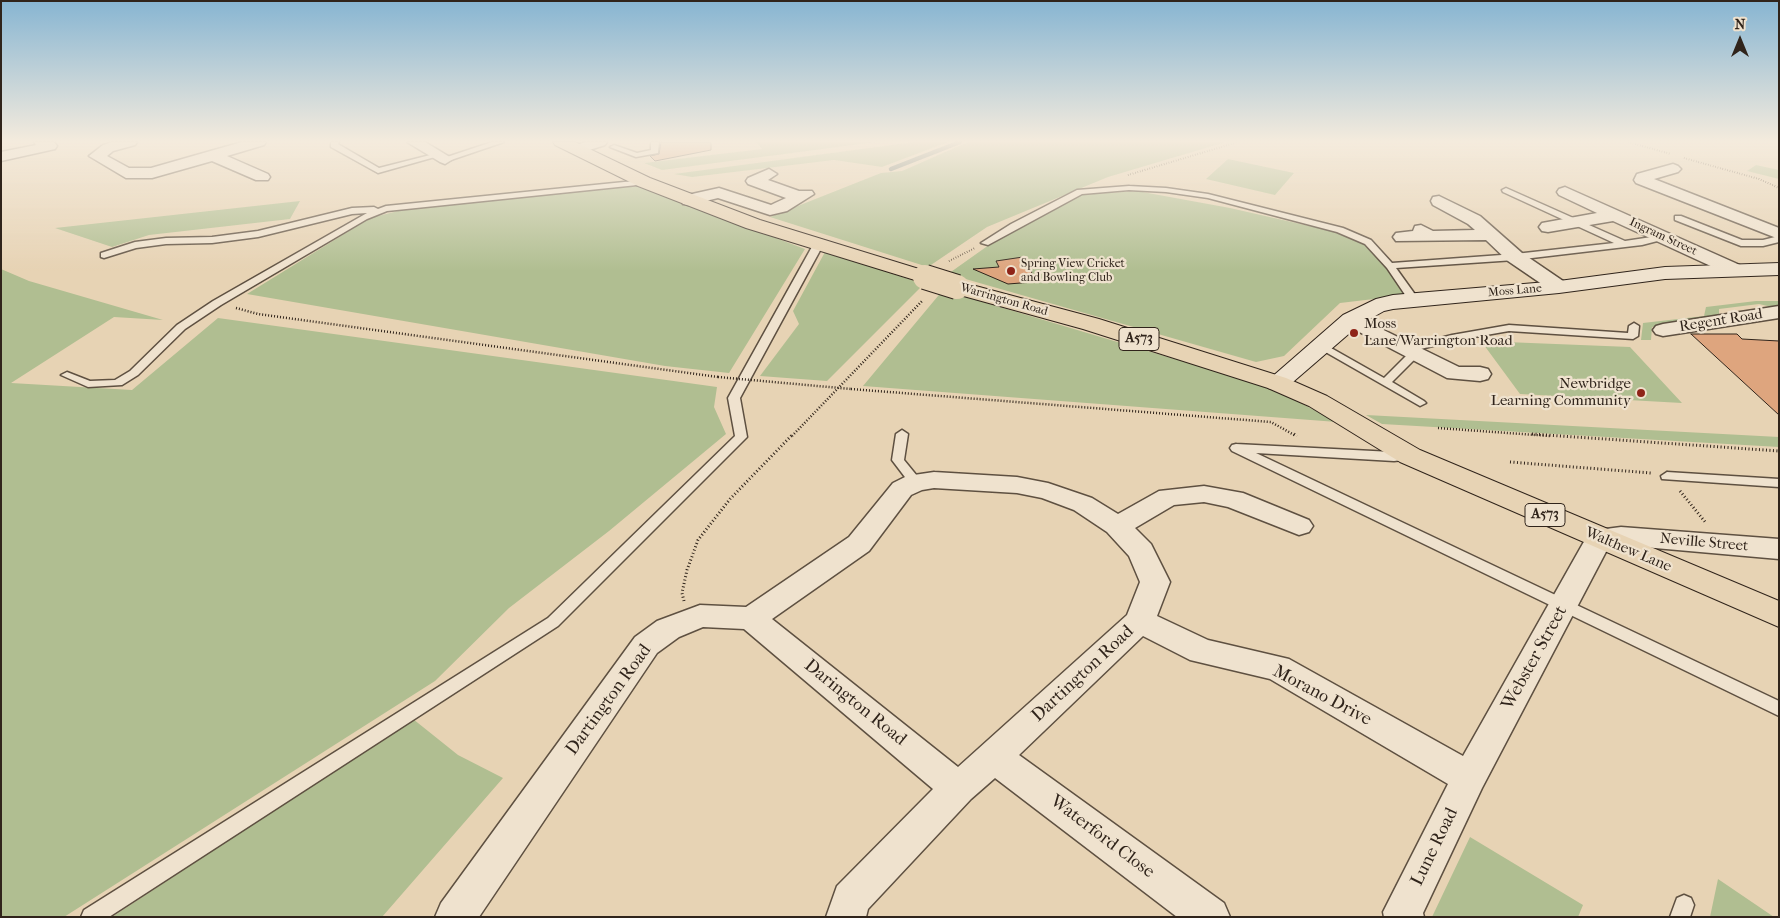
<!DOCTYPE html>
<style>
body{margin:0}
#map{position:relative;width:1780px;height:918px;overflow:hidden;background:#e7d3b4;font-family:"IM FELL French Canon",serif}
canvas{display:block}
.frame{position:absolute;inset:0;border:2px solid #30241b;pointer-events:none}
.north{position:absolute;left:1715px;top:15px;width:50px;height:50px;-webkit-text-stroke:4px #efe2ce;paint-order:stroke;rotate:0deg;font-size:14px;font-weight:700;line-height:20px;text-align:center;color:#30241b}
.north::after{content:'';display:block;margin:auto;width:18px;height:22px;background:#30241b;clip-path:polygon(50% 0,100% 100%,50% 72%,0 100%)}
</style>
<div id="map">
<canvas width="1780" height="918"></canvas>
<div class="frame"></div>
<div class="north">N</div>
</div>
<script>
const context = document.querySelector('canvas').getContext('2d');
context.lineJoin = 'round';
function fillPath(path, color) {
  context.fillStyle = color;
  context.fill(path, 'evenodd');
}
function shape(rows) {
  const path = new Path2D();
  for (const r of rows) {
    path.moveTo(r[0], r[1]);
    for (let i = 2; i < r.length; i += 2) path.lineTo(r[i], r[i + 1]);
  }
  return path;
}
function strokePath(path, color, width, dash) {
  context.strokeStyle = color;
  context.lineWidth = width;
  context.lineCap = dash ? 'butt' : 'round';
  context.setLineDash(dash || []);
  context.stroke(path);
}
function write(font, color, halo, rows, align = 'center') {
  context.font = font + ' "IM FELL French Canon",serif';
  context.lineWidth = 4.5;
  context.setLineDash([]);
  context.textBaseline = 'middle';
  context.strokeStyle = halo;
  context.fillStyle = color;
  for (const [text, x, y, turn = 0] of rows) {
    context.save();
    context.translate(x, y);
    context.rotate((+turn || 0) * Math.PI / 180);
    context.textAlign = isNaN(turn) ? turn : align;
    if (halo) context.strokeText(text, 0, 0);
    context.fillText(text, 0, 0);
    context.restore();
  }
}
const green = shape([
 [756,142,876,142,662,170,644,163,762,149],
 [914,142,948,142,882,167,834,160,692,177,674,174],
 [968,142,1226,142,1108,177,987,227,928,267,770,217,881,173,902,171],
 [1228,159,1294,173,1275,195,1206,179],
 [1756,165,1779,170,1779,179,1747,171],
 [638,186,805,249,729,373,665,366,247,294,370,218,410,208],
 [1137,191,1230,208,1362,238,1408,295,1340,303,1284,356,1256,362,948,274,1010,230,1080,195],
 [300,201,290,219,149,235,112,247,55,228],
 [825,252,924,284,827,381,760,376,799,324,793,311],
 [1,269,29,281,163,320,114,317,11,383,132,390,218,318,717,387,714,407,726,434,609,531,509,608,435,681,64,917,1,917],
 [943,290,1272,388,1337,422,863,386],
 [1756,301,1779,301,1779,306,1772,307,1759,304,1719,309,1719,319,1652,327,1651,340,1641,340,1643,323,1704,316,1706,307],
 [1481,341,1630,347,1682,403,1520,394],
 [1366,415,1779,437,1779,447,1382,424],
 [413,719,458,755,503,778,382,917,112,917],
 [1470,837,1583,905,1578,917,1432,917],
 [1718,879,1774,917,1710,917]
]);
const stream = shape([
 [891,169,960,142]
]);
const building = shape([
 [661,142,711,142,711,150,655,161,650,156,659,154,661,142],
 [1023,257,1033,275,1029,275,1033,282,1008,284,973,269,999,267,996,261,1023,257],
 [1691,334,1737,334,1742,339,1779,341,1779,415,1691,334]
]);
const pathFar2 = shape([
 [1628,142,1671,154],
 [1684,158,1759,179,1779,188],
 [1128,175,1238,142],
 [949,261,975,248]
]);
const pathFar1 = shape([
 [236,308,258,314,718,377],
 [851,389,1271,422,1296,436],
 [1438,428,1550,436],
 [792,436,923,300]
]);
const path = shape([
 [1294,434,1297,436],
 [1532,434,1779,451],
 [1510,462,1651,473],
 [1680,491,1706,523],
 [684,601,682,593,687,570,698,540,730,499,793,434]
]);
const lane = shape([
 [331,142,339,142,338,144,379,168,438,153,442,155,378,173,331,147,331,142],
 [492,142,504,142,448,161,441,159,492,142],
 [651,142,659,142,658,153,636,157,610,147,614,145,637,153,651,150,651,142],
 [644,180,647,180,647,184,387,211,367,219,221,305,185,329,138,375,122,385,88,387,61,375,67,372,90,381,115,380,130,371,177,325,213,301,367,213,352,214,258,237,212,243,166,244,136,248,104,258,101,257,101,253,135,242,166,238,212,237,258,231,352,208,374,207,378,209,386,206,644,180],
 [1129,186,1166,188,1208,194,1343,228,1371,240,1392,263,1515,254,1614,243,1503,192,1502,190,1506,188,1625,241,1665,235,1669,238,1642,245,1515,260,1396,268,1419,300,1414,303,1410,302,1387,268,1365,244,1337,232,1208,198,1166,192,1129,190,1082,194,988,245,981,243,1011,224,1077,190,1129,186],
 [1675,216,1681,216,1742,240,1763,240,1779,236,1779,242,1763,246,1741,246,1675,220,1675,216],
 [818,242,823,245,740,398,747,437,558,626,109,917,81,917,84,910,548,618,735,436,728,398,813,245,818,242],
 [1634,323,1639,326,1638,336,1633,339,1509,331,1452,341,1417,350,1420,353,1419,355,1392,382,1424,401,1426,403,1420,406,1315,346,1316,344,1324,344,1384,378,1410,352,1405,351,1404,349,1405,347,1452,335,1509,325,1628,333,1629,326,1634,323],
 [902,430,908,434,904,460,922,482,921,485,911,485,892,460,896,434,902,430],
 [1236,444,1412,453,1414,456,1412,459,1394,461,1256,453,1779,701,1779,716,1232,451,1230,448,1232,445,1236,444],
 [1667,472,1779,479,1779,487,1662,479,1661,476,1667,472],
 [1684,895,1691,898,1694,905,1690,917,1670,917,1677,898,1684,895]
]);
const street = shape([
 [34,142,54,142,57,146,55,149,1,161,1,152,36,145,34,142],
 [112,142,137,142,135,145,113,151,107,156,129,168,151,168,242,142,266,142,264,145,227,156,268,174,270,177,268,180,256,180,212,161,152,178,126,178,89,156,103,145,112,142],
 [407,142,425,142,453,159,445,164,440,162,407,142],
 [585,142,607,142,605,145,577,154,570,150,572,147,585,142],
 [1673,164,1678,166,1681,169,1678,172,1654,179,1779,228,1779,239,1636,183,1634,180,1637,174,1673,164],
 [769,169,777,174,768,180,799,191,812,191,814,194,787,211,770,215,718,198,689,205,683,204,681,200,683,196,719,188,771,205,775,203,786,198,748,184,746,181,748,178,769,169],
 [1565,187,1742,266,1744,270,1742,274,1728,274,1613,221,1548,232,1542,231,1539,227,1542,223,1597,213,1559,195,1557,192,1559,189,1565,187],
 [1439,196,1480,216,1522,253,1566,283,1569,287,1566,291,1552,291,1508,261,1486,240,1396,241,1393,237,1396,233,1413,231,1415,226,1421,225,1433,231,1475,230,1468,224,1433,205,1431,201,1433,197,1439,196],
 [1779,306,1779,318,1663,336,1656,334,1653,330,1656,326,1663,324,1779,306],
 [1351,314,1459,367,1480,367,1488,369,1491,374,1488,379,1480,381,1447,378,1344,324,1341,320,1344,316,1351,314],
 [934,472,1017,477,1048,483,1092,498,1118,514,1159,491,1204,486,1243,493,1309,520,1313,526,1309,532,1299,535,1228,507,1204,502,1174,505,1135,528,1151,544,1170,582,1157,616,1208,640,1289,659,1463,756,1590,531,1621,527,1779,539,1779,559,1621,545,1609,546,1482,788,1423,913,1424,917,1384,917,1383,912,1448,784,1270,679,1190,660,1143,636,1019,755,1224,903,1230,917,1177,917,995,778,971,799,868,909,866,917,826,917,837,886,933,789,744,629,703,627,679,637,657,653,479,917,435,917,441,903,635,637,657,621,700,605,746,607,849,537,893,483,907,476,934,472],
 [934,488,1017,493,1042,498,1074,510,1107,532,1129,556,1140,582,1127,615,958,767,772,619,869,551,911,495,922,490,934,488]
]);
const secondary = shape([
 [1779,263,1779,275,1665,279,1559,293,1393,309,1384,311,1359,325,1286,388,1277,390,1268,388,1265,383,1343,315,1376,299,1393,295,1559,281,1665,267,1779,263]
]);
const primary = shape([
 [553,142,575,142,650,178,760,220,932,273,935,277,932,281,925,283,918,281,746,228,638,186,555,145,553,142],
 [957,281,1099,319,1286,378,1327,396,1420,450,1779,601,1779,627,1400,462,1309,406,1268,388,1083,329,949,292,946,287,949,282,957,281]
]);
const pathBridge = shape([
 [718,377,851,389]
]);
const primaryBridge = shape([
 [925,277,957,287]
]);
const markers = [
 [1011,271,5,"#8f2418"],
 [1354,333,5,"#8f2418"],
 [1641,393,5,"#8f2418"]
];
const farStreetnames = [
 ["Ingram Street",1663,237,25],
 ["Moss Lane",1515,291,-5],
 ["Warrington Road",1004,300,16]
];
const farPoinames = [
 ["Spring View Cricket",1021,264],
 ["and Bowling Club",1021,278]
];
const shields = [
 [1139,339,40],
 [1545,515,40]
];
const shieldNames = [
 ["A573",1139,339],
 ["A573",1545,515]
];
const streetNames = [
 ["Regent Road",1721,321,-9],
 ["Neville Street",1704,543,5],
 ["Walthew Lane",1628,550,23]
];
const poiNames = [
 ["Moss",1364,324],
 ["Lane/Warrington Road",1364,341],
 ["Newbridge",1631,384,"right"],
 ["Learning Community",1631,401,"right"]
];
const nearStreetnames = [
 ["Webster Street",1535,658,-61],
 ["Dartington Road",1083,674,-43],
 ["Morano Drive",1322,696,28],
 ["Dartington Road",609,700,-54],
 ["Darington Road",855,703,39],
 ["Waterford Close",1102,837,37],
 ["Lune Road",1435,847,-64]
];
fillPath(green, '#b0be91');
strokePath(stream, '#6e7c75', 4.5);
fillPath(building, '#dea57e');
strokePath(building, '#30241b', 1);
strokePath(lane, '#5e5041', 3);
strokePath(street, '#5e5041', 3);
strokePath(secondary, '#30241b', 2);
strokePath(primary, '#30241b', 2);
strokePath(pathFar2, '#30241b', 2, [0.5, 2]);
strokePath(pathFar1, '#30241b', 2.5, [1, 2]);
strokePath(path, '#30241b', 3, [1, 2.5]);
fillPath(lane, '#efe2ce');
fillPath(street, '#efe2ce');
fillPath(secondary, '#efe2ce');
fillPath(primary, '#e7d3b4');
strokePath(primaryBridge, '#30241b', 26, []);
strokePath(pathBridge, '#30241b', 2.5, [1, 2]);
strokePath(primaryBridge, '#e7d3b4', 24);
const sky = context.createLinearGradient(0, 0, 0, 271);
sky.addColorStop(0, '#87b5d2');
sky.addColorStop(0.52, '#f4ebdd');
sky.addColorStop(1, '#f4ebdd00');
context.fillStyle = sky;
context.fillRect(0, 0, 1780, 271);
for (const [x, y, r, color] of markers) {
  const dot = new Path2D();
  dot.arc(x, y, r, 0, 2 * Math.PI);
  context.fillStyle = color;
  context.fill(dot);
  strokePath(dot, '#efe2ce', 2);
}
write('12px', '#30241b', '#efe2ce', farStreetnames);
write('12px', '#30241b', '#efe2ce', farPoinames, 'left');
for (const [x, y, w] of shields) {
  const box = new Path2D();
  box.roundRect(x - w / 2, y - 11.5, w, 23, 4);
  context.fillStyle = '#efe2ce';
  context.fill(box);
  strokePath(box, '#30241b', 1);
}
write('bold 14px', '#30241b', null, shieldNames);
write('15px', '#30241b', '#efe2ce', streetNames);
write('15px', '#30241b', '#efe2ce', poiNames, 'left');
write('18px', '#30241b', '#efe2ce', nearStreetnames);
</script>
